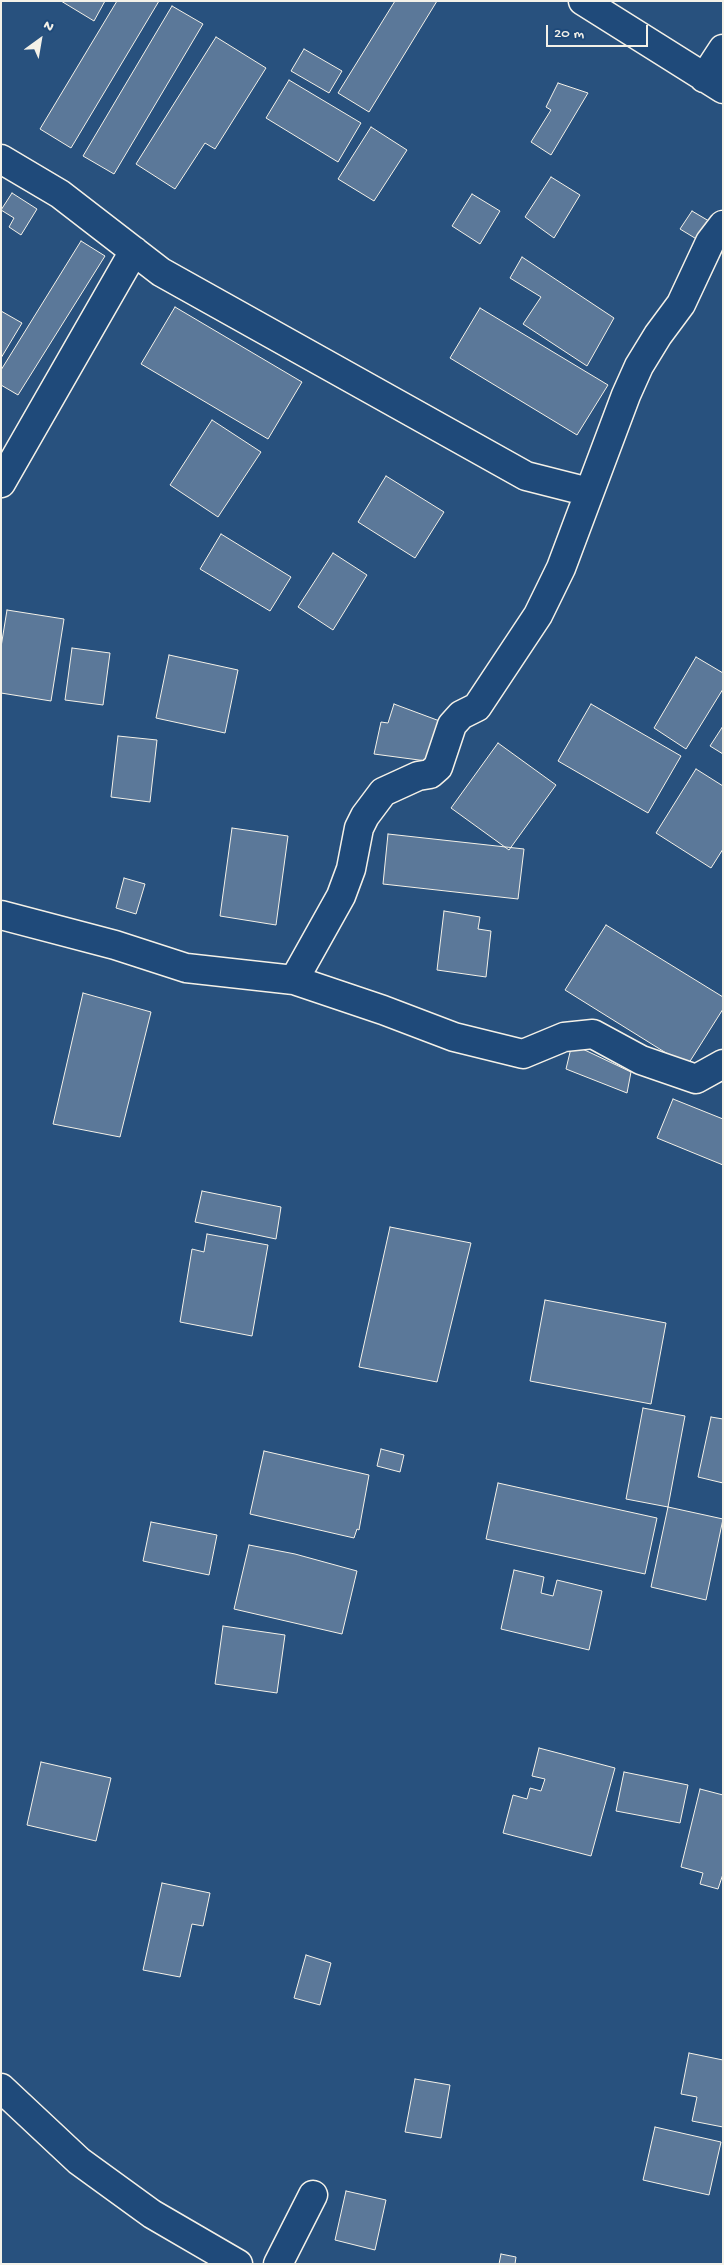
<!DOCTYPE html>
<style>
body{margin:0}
#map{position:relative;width:724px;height:2265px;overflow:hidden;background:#28517e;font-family:"Gochi Hand",sans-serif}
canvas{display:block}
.frame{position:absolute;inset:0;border:2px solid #f4f1e8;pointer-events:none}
.north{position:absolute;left:15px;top:15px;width:50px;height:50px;-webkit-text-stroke:4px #1f4a7a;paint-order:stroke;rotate:32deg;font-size:14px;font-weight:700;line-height:20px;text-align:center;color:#f4f1e8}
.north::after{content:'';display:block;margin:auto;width:18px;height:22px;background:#f4f1e8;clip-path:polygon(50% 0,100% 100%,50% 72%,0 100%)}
.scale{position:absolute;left:546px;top:25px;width:102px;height:22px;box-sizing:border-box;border:2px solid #f4f1e8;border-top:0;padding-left:6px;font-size:15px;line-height:18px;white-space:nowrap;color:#f4f1e8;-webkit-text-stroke:4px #1f4a7a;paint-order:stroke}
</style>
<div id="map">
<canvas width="724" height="2265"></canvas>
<div class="frame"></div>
<div class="north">N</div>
<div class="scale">20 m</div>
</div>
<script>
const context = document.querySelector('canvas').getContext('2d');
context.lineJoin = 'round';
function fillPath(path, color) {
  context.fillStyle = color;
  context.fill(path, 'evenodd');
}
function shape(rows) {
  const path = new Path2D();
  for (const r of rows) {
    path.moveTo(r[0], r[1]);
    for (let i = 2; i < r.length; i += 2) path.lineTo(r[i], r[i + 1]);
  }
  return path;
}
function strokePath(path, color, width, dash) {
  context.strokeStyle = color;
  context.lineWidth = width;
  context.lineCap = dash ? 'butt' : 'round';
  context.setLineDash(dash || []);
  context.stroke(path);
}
const building = shape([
 [61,1,105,1,94,21,61,1],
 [117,1,159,1,71,148,40,129,117,1],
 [395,1,437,1,369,112,338,93,395,1],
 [172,6,203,24,114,174,83,156,172,6],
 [216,37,266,68,215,149,205,143,175,189,136,164,216,37],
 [304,49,342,71,329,93,291,71,304,49],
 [289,80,361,123,338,162,266,118,289,80],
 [558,83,588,93,551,155,531,142,551,110,546,107,558,83],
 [371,127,407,150,374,201,338,179,371,127],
 [551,177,580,195,554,238,525,217,551,177],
 [12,193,37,209,21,235,9,227,14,218,1,210,12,193],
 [472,194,500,211,480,244,452,226,472,194],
 [692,211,714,224,703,243,680,229,692,211],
 [81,241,105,256,18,395,1,385,1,370,81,241],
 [522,257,614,318,587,366,523,324,541,297,510,278,522,257],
 [175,307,302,382,268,439,141,364,175,307],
 [480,308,608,385,577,435,450,358,480,308],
 [1,311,22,323,1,358,1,311],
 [212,420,261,452,218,517,170,485,212,420],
 [386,476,444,512,415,558,358,522,386,476],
 [221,534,291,577,270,611,200,569,221,534],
 [333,553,367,575,333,630,298,607,333,553],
 [7,610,64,619,51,701,1,693,1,647,7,610],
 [72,648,110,653,103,705,65,700,72,648],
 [169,655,238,670,225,733,156,718,169,655],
 [696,657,723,673,723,689,686,749,654,728,696,657],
 [394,704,445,723,434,762,374,754,381,722,388,723,394,704],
 [591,704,681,756,648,813,558,761,591,704],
 [723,726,723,754,710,746,723,726],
 [118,736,157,740,150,802,111,797,118,736],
 [498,743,556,785,509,850,451,808,498,743],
 [696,769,723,786,723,849,711,868,656,833,696,769],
 [232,828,288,836,276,925,220,916,232,828],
 [388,834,524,849,518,899,383,884,388,834],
 [124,878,145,884,136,914,116,908,124,878],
 [444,911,480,917,478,929,491,931,486,977,437,970,444,911],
 [606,925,723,997,723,1009,687,1066,565,990,606,925],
 [83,993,151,1012,120,1137,53,1124,83,993],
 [572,1044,631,1072,627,1093,566,1069,572,1044],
 [673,1099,723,1119,723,1165,657,1138,673,1099],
 [202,1191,281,1207,276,1239,195,1222,202,1191],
 [390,1227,471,1243,437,1382,359,1367,390,1227],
 [207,1234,268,1245,252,1336,180,1322,192,1249,204,1252,207,1234],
 [545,1300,666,1323,651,1404,530,1381,545,1300],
 [643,1408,685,1416,668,1507,626,1499,643,1408],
 [711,1417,723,1419,723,1483,698,1477,711,1417],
 [381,1449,404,1455,400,1472,377,1466,381,1449],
 [264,1451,369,1475,359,1530,357,1529,354,1538,250,1514,264,1451],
 [498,1483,657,1518,645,1574,486,1539,498,1483],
 [668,1507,723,1519,706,1600,651,1587,668,1507],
 [151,1522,217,1535,209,1575,143,1561,151,1522],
 [249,1545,295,1554,357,1571,342,1634,234,1609,249,1545],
 [514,1570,544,1577,541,1593,553,1596,557,1580,602,1591,589,1650,501,1629,514,1570],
 [223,1626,285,1635,277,1693,215,1684,223,1626],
 [539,1748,615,1768,591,1856,503,1833,513,1795,527,1799,530,1788,541,1791,545,1779,532,1776,539,1748],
 [41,1762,111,1778,96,1841,27,1825,41,1762],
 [624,1772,688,1785,680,1823,616,1811,624,1772],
 [700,1789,723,1795,723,1874,718,1889,700,1884,703,1873,681,1867,700,1789],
 [162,1883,210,1893,203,1926,192,1924,180,1977,143,1970,162,1883],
 [306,1955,331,1963,320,2005,294,1998,306,1955],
 [689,2053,723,2060,723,2127,692,2121,697,2097,681,2094,689,2053],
 [415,2079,450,2085,441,2138,405,2132,415,2079],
 [655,2127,721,2142,709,2195,643,2180,655,2127],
 [346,2191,386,2200,375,2250,335,2240,346,2191],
 [501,2254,516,2257,515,2264,499,2264,501,2254]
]);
const minor = shape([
 [583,1,723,89],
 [704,78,723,49],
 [1,159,60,194,161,272,526,476,589,492],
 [1,483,134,251],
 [1,915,115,945,186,968,294,980,383,1010,454,1037,523,1054,564,1037,593,1034,641,1060,696,1079,723,1064],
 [294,980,341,896,351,869,359,828,365,816,383,792,418,776,430,774,438,767,452,725,461,715,477,707,538,615,561,568,626,395,639,366,658,335,681,304,710,242,723,225],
 [1,2088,79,2161,152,2214,238,2264],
 [278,2264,313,2195]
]);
fillPath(building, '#5b7899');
strokePath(building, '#f4f1e8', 1);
strokePath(minor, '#f4f1e8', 31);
strokePath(minor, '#1f4a7a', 28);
</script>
